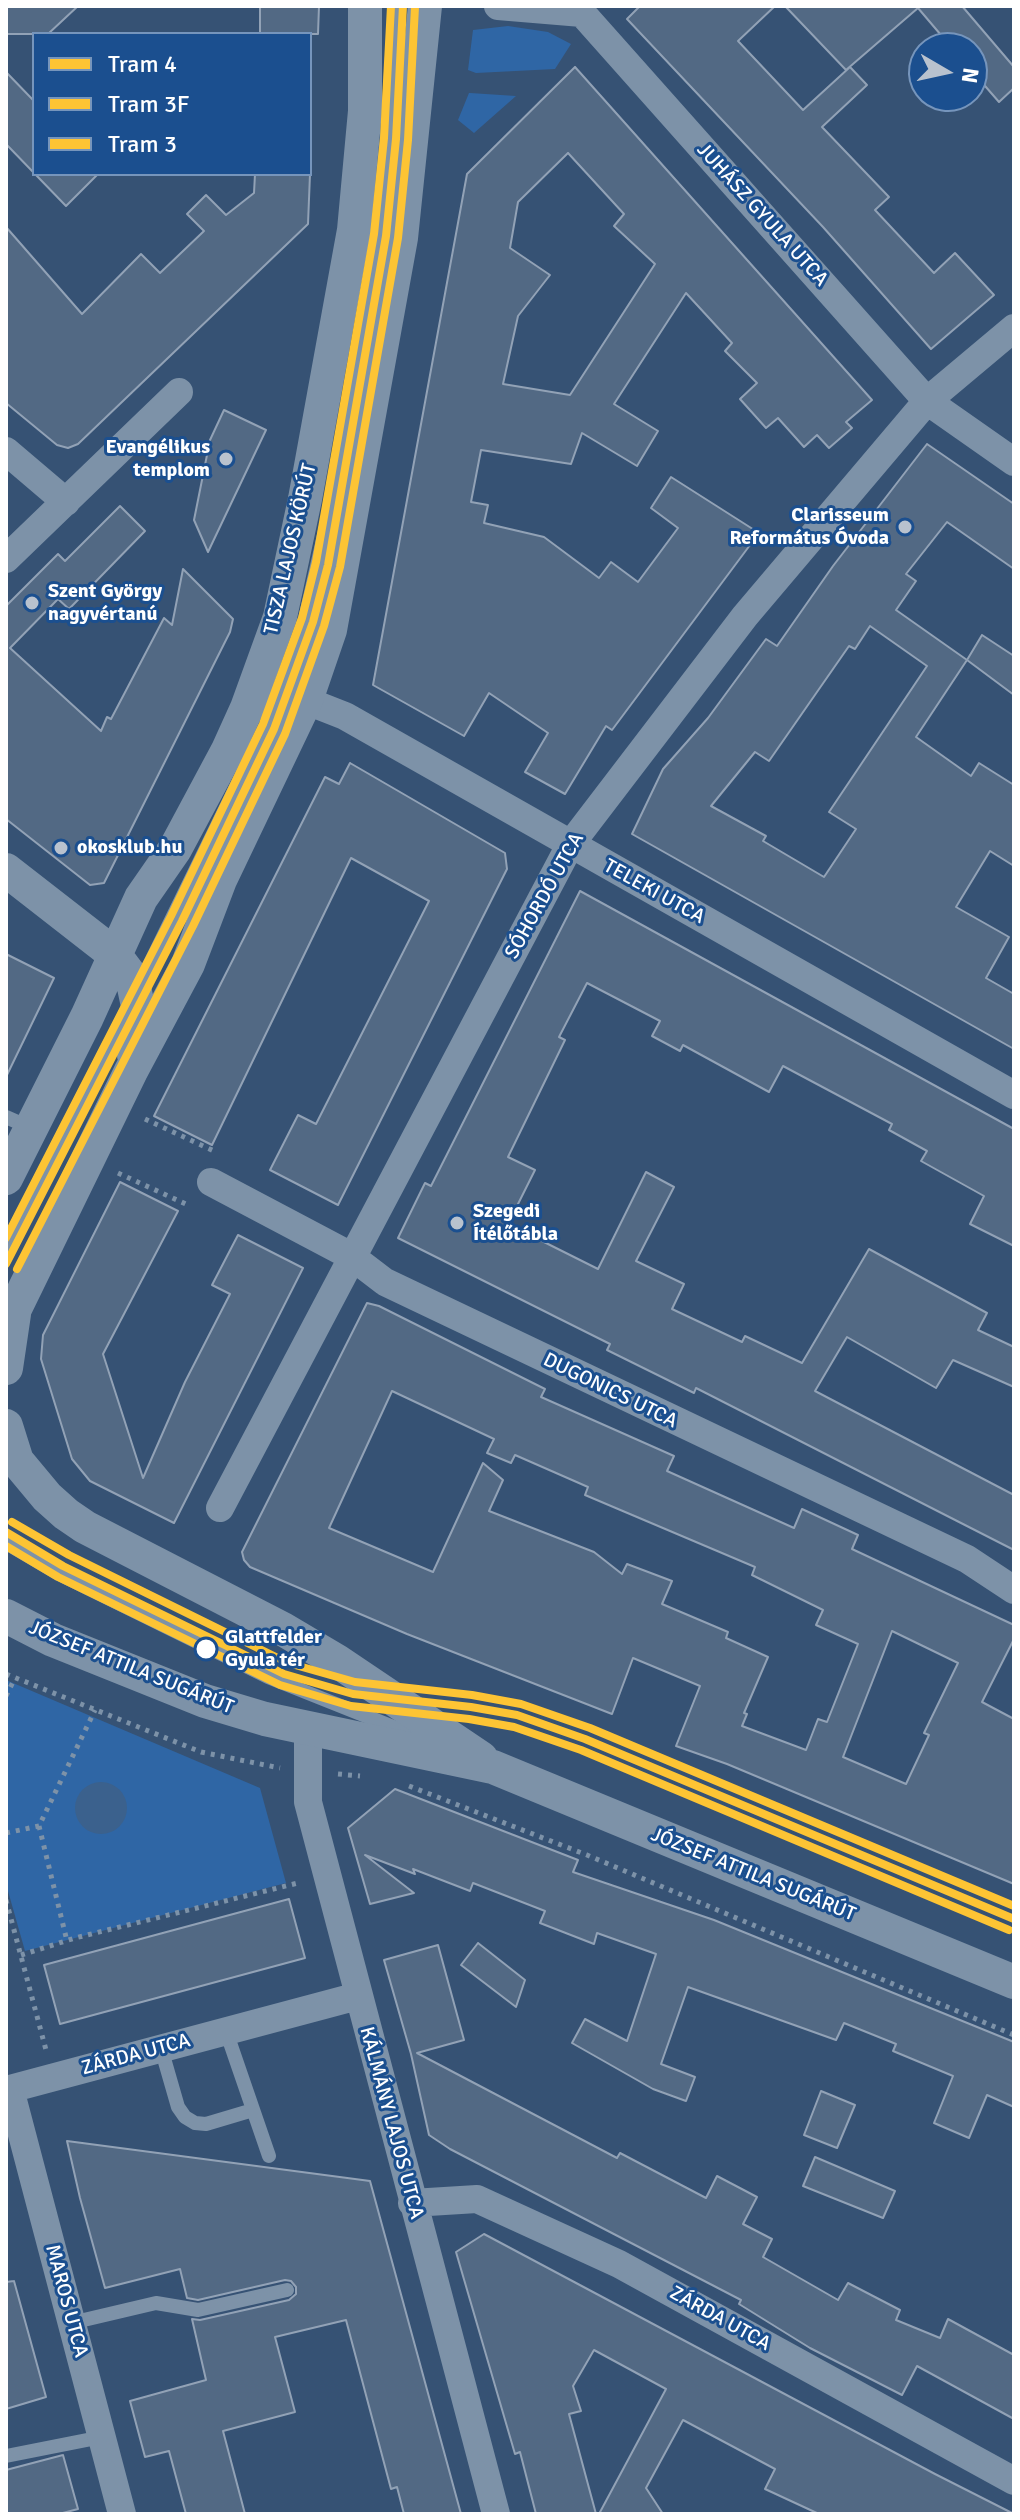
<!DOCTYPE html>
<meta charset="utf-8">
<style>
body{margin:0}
#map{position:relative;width:1020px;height:2520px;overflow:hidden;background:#365274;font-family:Signika,sans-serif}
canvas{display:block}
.frame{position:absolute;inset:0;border:8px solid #fff;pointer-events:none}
.legend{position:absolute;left:32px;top:32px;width:280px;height:144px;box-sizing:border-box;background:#1b4f8f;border:2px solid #7695bc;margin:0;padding:10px 14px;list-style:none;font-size:24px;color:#fff}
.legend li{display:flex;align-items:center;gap:16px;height:40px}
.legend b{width:40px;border:2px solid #7695bc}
.north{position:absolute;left:908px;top:32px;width:80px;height:80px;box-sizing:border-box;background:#1b4f8f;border:2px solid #7695bc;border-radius:50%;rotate:99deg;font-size:22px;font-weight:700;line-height:32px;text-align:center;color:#fff}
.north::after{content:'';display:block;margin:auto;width:28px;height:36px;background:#b9c2ce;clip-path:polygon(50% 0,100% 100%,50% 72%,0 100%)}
</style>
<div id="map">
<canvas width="1020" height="2520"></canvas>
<div class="frame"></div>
<ul class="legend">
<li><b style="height:10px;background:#fdc434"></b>Tram 4</li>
<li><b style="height:10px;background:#fdc434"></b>Tram 3F</li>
<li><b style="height:10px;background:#fdc434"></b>Tram 3</li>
</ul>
<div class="north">N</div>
</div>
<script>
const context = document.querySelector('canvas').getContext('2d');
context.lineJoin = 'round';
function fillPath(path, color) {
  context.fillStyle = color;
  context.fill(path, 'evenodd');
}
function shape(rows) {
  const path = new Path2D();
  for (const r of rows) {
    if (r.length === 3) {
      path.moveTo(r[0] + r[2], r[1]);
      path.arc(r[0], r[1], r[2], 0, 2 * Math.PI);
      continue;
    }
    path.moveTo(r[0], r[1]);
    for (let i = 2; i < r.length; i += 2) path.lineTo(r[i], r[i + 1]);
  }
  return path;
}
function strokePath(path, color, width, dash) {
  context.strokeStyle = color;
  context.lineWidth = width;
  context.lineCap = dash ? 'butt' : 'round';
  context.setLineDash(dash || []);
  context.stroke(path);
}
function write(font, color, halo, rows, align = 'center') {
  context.font = font + ' Signika,sans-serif';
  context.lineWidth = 6;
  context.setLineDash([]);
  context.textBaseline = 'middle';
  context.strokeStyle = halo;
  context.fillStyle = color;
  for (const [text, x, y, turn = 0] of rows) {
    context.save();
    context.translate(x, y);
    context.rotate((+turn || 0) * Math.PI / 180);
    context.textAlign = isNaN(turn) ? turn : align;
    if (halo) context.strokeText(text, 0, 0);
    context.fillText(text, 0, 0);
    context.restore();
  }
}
const green = shape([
 [508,26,548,32,571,44,555,69,476,73,468,70,473,30],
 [469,93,470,93,516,96,474,133,458,120],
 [6,1680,260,1788,286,1883,25,1951,6,1884]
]);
const water = shape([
 [101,1808,26]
]);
const building = shape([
 [6,6,78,6,48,34,6,34,6,6],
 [260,6,319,6,318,34,260,34,260,6],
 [640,6,775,6,738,41,803,110,850,67,867,85,822,127,889,197,875,210,934,273,955,253,994,295,931,349,823,227,627,19,640,6],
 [785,6,962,6,1014,67,1014,88,999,102,972,71,972,48,952,48,918,8,846,70,785,6],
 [575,67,872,400,846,422,852,428,829,448,817,435,804,447,778,418,766,428,740,399,757,383,725,351,732,343,686,293,614,404,658,431,637,466,582,433,571,464,481,450,471,502,488,505,484,523,544,537,599,578,611,562,638,582,678,528,651,508,671,477,759,533,612,730,606,726,565,794,525,772,548,733,489,693,464,736,373,685,467,174,575,67],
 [568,153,624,214,614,226,655,264,570,395,503,384,518,316,550,275,510,248,518,202,568,153],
 [6,72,34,101,34,173,6,144,6,72],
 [35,174,98,174,66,206,35,174],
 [255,174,310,174,308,224,78,444,68,448,57,445,6,403,6,227,82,314,141,254,160,273,204,231,187,214,206,195,226,215,254,193,255,174],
 [224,410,266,430,208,552,194,520,210,440,224,410],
 [927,444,1014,504,1014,569,947,522,906,574,916,581,896,610,967,660,916,737,971,776,979,763,1014,785,1014,866,990,851,956,907,1009,937,986,978,1014,994,1014,1049,632,834,663,769,708,718,766,639,777,646,833,566,927,444],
 [870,626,927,666,829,812,856,829,824,877,763,841,766,836,711,806,755,752,769,761,849,646,855,649,870,626],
 [120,506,145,531,69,609,58,599,10,648,101,731,107,717,111,719,164,618,172,625,183,569,233,619,230,632,104,883,90,885,6,819,6,606,58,554,65,561,120,506],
 [982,635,1014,656,1014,695,967,660,982,635],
 [350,763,505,853,507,869,338,1205,270,1170,298,1115,316,1124,429,901,351,858,212,1145,154,1116,325,777,339,784,350,763],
 [580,891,1014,1129,1014,1246,970,1224,984,1196,921,1161,927,1151,889,1130,892,1124,783,1066,769,1092,683,1045,680,1051,652,1036,660,1021,587,983,559,1037,565,1040,508,1157,535,1170,508,1224,598,1269,646,1172,674,1187,636,1261,684,1284,672,1309,742,1342,745,1336,802,1363,869,1249,987,1313,978,1330,1014,1347,1014,1387,953,1360,936,1388,847,1337,815,1391,1014,1495,1014,1550,696,1388,694,1393,607,1350,610,1344,398,1238,425,1183,431,1186,580,891],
 [6,954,54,978,6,1077,6,954],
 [120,1182,178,1211,103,1354,143,1478,185,1382,230,1294,212,1285,238,1235,303,1268,174,1523,90,1481,72,1459,41,1359,43,1335,120,1182],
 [367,1303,379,1306,545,1389,541,1397,674,1456,667,1471,794,1528,802,1509,858,1535,852,1549,1014,1625,1014,1639,982,1702,1014,1719,1014,1884,727,1764,676,1746,700,1686,633,1658,612,1714,407,1634,250,1567,244,1560,242,1552,367,1303],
 [392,1391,494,1439,487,1453,511,1463,515,1455,588,1487,585,1495,755,1567,752,1575,823,1610,816,1625,858,1644,827,1722,818,1719,806,1750,742,1726,747,1714,744,1713,768,1657,726,1638,728,1632,662,1604,672,1581,627,1564,622,1574,594,1552,489,1511,503,1480,483,1463,433,1572,329,1528,392,1391],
 [892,1631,958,1663,924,1733,929,1735,906,1784,843,1757,892,1631],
 [395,1789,578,1860,573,1872,714,1920,1014,2042,1014,2107,987,2095,969,2138,934,2123,953,2076,893,2051,896,2044,844,2023,836,2040,688,1987,661,2064,695,2077,686,2101,653,2089,572,2043,585,2019,627,2041,656,1954,597,1933,594,1944,540,1923,545,1911,473,1883,470,1891,413,1869,415,1874,365,1855,414,1893,370,1904,348,1828,395,1789],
 [289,1899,305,1958,60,2024,44,1965,289,1899],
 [478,1943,525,1980,516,2007,461,1965,478,1943],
 [438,1945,464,2040,417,2053,617,2158,620,2153,706,2198,717,2176,757,2197,743,2224,772,2239,763,2257,838,2300,848,2283,900,2310,896,2320,940,2338,948,2319,1014,2355,1014,2419,917,2366,902,2395,810,2348,739,2304,741,2300,450,2149,429,2135,411,2054,384,1960,438,1945],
 [821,2091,855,2105,837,2148,804,2135,821,2091],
 [67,2141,370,2181,461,2514,404,2514,397,2487,391,2489,346,2320,275,2337,295,2412,223,2431,245,2514,186,2514,169,2451,145,2457,130,2401,206,2380,192,2319,200,2320,289,2300,296,2294,296,2287,291,2281,285,2280,198,2300,187,2298,180,2269,105,2288,80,2198,67,2141],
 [815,2157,895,2191,883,2218,803,2186,815,2157],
 [484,2234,935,2474,1014,2514,819,2514,765,2489,775,2469,683,2420,646,2488,663,2514,599,2514,666,2389,594,2350,573,2386,581,2411,569,2414,596,2514,536,2514,520,2452,515,2454,456,2252,484,2234],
 [14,2281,46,2397,6,2409,6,2282,14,2281],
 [63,2455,78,2509,59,2514,6,2514,6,2470,63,2455]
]);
const path = shape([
 [145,1119,214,1151],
 [118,1173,188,1205],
 [6,1674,201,1752,280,1768],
 [6,1696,15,1678],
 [338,1774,360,1776],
 [409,1786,587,1855,1014,2035],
 [39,1826,67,1941],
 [6,1833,39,1826,95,1710],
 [6,1900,46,2050],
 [21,1955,75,1938,298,1883]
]);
const service = shape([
 [139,986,266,725,305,619,331,504,377,235,387,138,395,6],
 [6,1117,31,1128],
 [6,1246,128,1008],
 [6,1543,59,1574,268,1677,421,1738],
 [226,2031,269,2156],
 [161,2048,178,2107,185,2117,195,2123,206,2124,253,2110],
 [71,2323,156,2303,198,2310,287,2290],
 [6,2456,102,2437]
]);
const minor = shape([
 [498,6,582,13,927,401,1014,462],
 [6,451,66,502],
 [6,559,179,392],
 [247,708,278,696,289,694,345,716,1014,1095],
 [211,1182,351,1256,385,1282,967,1559,1014,1590],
 [220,1508,570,845,745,616,927,401,1014,328],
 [308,1729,308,1802,496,2514],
 [10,2089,122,2514],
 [6,2090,358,1996],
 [412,2203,477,2199,619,2264,1014,2481]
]);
const tertiary = shape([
 [6,870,114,954,132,978,138,1006,134,1055],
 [6,1178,87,1017,141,898,175,849,228,750,247,708,280,617,305,499,354,230,365,111,365,6],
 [6,1327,131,1071,188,964,220,880,306,700,330,630,401,238,425,6],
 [6,1368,14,1314],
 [6,1426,17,1461,47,1497,66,1514,85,1527,283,1629,337,1661,481,1758],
 [6,1616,53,1640,205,1701,265,1719,493,1767,1014,1982]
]);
const tram1 = shape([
 [6,1264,182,921,274,729,313,622,328,565,386,236,396,139,403,6],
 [6,1532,63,1566,284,1674,353,1694,471,1707,517,1715,585,1739,1014,1919]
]);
const tram2 = shape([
 [17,1269,193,926,285,734,324,626,340,567,398,238,408,140,415,7],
 [6,1546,58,1577,280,1685,351,1706,469,1719,514,1727,581,1750,1009,1930]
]);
const tram3 = shape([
 [6,1238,171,916,263,724,302,618,316,562,374,234,384,138,391,6],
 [12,1522,69,1555,288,1663,355,1682,472,1695,521,1704,590,1728,1014,1906]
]);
const markers = [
 [226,459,8,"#b9c2ce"],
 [905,527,8,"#b9c2ce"],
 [32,603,8,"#b9c2ce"],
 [61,848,8,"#b9c2ce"],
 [457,1223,8,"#b9c2ce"],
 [206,1649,11,"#fff"]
];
const streetNames = [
 ["JUHÁSZ GYULA UTCA",762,215,48],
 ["TISZA LAJOS KÖRÚT",291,549,-77],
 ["TELEKI UTCA",654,892,29],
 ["SÓHORDÓ UTCA",545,896,-61],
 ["DUGONICS UTCA",610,1391,26],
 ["JÓZSEF ATTILA SUGÁRÚT",131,1668,22],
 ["JÓZSEF ATTILA SUGÁRÚT",753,1875,22],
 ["ZÁRDA UTCA",136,2055,-15],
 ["KÁLMÁNY LAJOS UTCA",391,2123,75],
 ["MAROS UTCA",66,2301,75],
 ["ZÁRDA UTCA",720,2319,29]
];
const poiNames = [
 ["Evangélikus",210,448,"right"],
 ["templom",210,471,"right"],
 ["Clarisseum",889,516,"right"],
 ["Református Óvoda",889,539,"right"],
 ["Szent György",48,592],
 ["nagyvértanú",48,615],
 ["okosklub.hu",77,848],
 ["Szegedi",473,1212],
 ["Ítélőtábla",473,1235]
];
const stopNames = [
 ["Glattfelder",225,1638],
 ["Gyula tér",225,1661]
];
fillPath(green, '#2f66a5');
fillPath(water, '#3b618d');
fillPath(building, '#526984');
strokePath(building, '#92a2b6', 2);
strokePath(path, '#7d92a8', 5, [4, 6]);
strokePath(service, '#7d92a8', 14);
strokePath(minor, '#7d92a8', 28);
strokePath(tertiary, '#7d92a8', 34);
strokePath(tram1, '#fdc434', 8);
strokePath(tram2, '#fdc434', 8);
strokePath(tram3, '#fdc434', 8);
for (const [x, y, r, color] of markers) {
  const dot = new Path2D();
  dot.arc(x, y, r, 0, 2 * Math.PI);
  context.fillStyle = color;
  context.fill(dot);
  strokePath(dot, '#1b4f8f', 3);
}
write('20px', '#fff', '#1b4f8f', streetNames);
write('bold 20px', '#fff', '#1b4f8f', poiNames, 'left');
write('bold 20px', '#fff', '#1b4f8f', stopNames, 'left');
</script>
